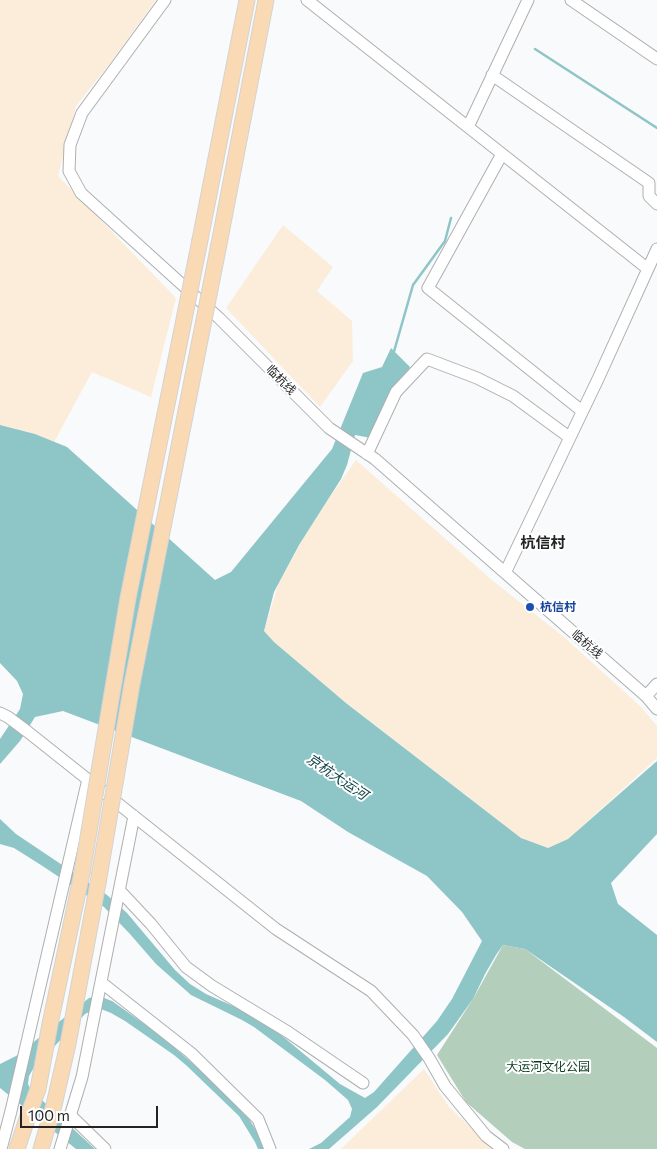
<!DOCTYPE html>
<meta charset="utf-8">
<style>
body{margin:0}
#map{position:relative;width:657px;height:1149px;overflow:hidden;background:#f8fafb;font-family:Commissioner,sans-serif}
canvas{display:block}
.scale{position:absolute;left:20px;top:1106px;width:138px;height:22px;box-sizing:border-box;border:2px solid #242425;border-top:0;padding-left:6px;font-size:15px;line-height:18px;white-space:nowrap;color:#242425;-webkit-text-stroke:4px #fff;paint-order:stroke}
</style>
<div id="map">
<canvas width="657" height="1149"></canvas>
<div class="scale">100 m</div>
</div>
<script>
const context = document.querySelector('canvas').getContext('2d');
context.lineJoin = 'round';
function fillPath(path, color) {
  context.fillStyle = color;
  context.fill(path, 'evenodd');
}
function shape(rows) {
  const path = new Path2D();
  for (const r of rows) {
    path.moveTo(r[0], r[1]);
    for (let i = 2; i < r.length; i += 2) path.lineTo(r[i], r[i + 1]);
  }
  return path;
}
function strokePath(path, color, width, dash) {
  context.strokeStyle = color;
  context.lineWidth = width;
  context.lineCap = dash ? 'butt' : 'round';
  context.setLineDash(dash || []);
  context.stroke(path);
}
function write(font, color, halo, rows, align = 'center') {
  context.font = font + ' Commissioner,"Noto Sans SC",sans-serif';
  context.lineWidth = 4;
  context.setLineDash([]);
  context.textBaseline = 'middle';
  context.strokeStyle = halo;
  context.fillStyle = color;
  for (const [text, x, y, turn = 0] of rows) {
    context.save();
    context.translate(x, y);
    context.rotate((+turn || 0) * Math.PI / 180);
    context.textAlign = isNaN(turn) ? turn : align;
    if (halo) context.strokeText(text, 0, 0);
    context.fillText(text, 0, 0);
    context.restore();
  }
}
const industrial = shape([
 [0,0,156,0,110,63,76,106,58,176,176,298,151,397,92,372,54,442,35,434,0,425],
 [283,225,333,267,317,291,352,321,353,361,320,407,226,308],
 [356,460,493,581,564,637,641,707,657,726,657,758,568,839,548,848,521,838,334,693,274,642,264,631,278,585,299,545,327,501],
 [424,1069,449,1107,493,1149,341,1149]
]);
const green = shape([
 [503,945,525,949,657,1048,657,1149,525,1149,512,1142,466,1102,437,1055,473,999]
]);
const water = shape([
 [391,348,410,367,371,438,355,435,347,465,341,479,299,545,274,592,264,631,274,642,346,703,521,838,548,848,568,839,657,761,657,834,611,883,618,904,657,935,657,1042,624,1017,525,949,503,945,496,955,485,974,473,999,448,1034,377,1107,329,1149,309,1149,321,1143,350,1117,352,1109,348,1100,325,1080,254,1027,242,1020,191,995,156,964,130,934,104,907,41,865,14,848,0,844,0,819,16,834,107,895,127,913,175,970,190,984,206,994,242,1010,269,1025,340,1084,365,1098,374,1092,437,1021,452,999,482,941,462,912,427,876,348,832,301,801,63,711,35,717,20,741,0,764,0,739,20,709,23,694,17,681,0,663,0,425,35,434,67,447,215,580,231,572,332,449,363,373,382,367],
 [99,996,112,1001,150,1028,175,1048,209,1078,249,1119,254,1127,266,1149,258,1149,255,1142,239,1116,187,1066,174,1055,125,1021,111,1013,101,1009,93,1010,85,1014,33,1069,29,1076,28,1084,31,1090,95,1149,76,1149,0,1088,0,1064,16,1056,89,998]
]);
const stream = shape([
 [535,49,657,128],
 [393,355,413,285,445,241,451,218]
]);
const minor = shape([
 [165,0,82,113,70,145,69,171,81,193,219,318,329,428,375,459,646,696,657,709],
 [307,0,648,269],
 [571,0,657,59],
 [492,75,649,183,649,196,657,204],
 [468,127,528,0],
 [502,154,428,288,582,411],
 [367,454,396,392,427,359,477,378,513,396,569,437],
 [505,573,598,379,657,249],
 [646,696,657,684],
 [0,713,8,717,28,732,276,929,371,991,413,1035,429,1058,445,1086,486,1136,503,1149],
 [120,891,151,924,186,967,212,986,288,1032,363,1083],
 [102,983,191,1053,258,1119,270,1149],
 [70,1115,105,1149],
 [1,1149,11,1111,88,779],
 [60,1149,82,1077,134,816]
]);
const major = shape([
 [200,240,247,0],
 [219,244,266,0],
 [17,1149,28,1116,38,1089,50,1024,82,873],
 [41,1149,54,1105,68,1044,98,883]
]);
const majorBridge = shape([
 [82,873,128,598,200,240],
 [98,883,132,684,219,244]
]);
const markers = [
 [530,607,5,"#1a4fb4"]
];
const streetNames = [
 ["临杭线",281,380,45],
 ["临杭线",587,644,41]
];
const transitNames = [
 ["杭信村",540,607]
];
const parkNames = [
 ["大运河文化公园",548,1067]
];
const waterNames = [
 ["京杭大运河",337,777,34]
];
const quarterNames = [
 ["杭信村",543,543]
];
fillPath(industrial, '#fcedda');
fillPath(green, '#b3cebb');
fillPath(water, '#8ec5c7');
strokePath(stream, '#8ec5c7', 2.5);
strokePath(minor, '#aeafb0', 13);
strokePath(major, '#d3d3d3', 17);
strokePath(minor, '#fff', 11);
strokePath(major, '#fadab4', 15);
strokePath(majorBridge, '#d3d3d3', 17, []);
strokePath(majorBridge, '#fadab4', 15);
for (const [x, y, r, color] of markers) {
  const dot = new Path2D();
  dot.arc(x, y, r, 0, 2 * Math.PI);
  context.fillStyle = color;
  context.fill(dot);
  strokePath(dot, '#fff', 2);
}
write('12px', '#242425', '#fff', streetNames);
write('bold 12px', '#164399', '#fff', transitNames, 'left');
write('12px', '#0a3b21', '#fff', parkNames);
write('italic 14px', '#114446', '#fff', waterNames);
write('bold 15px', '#242425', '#fff', quarterNames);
</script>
